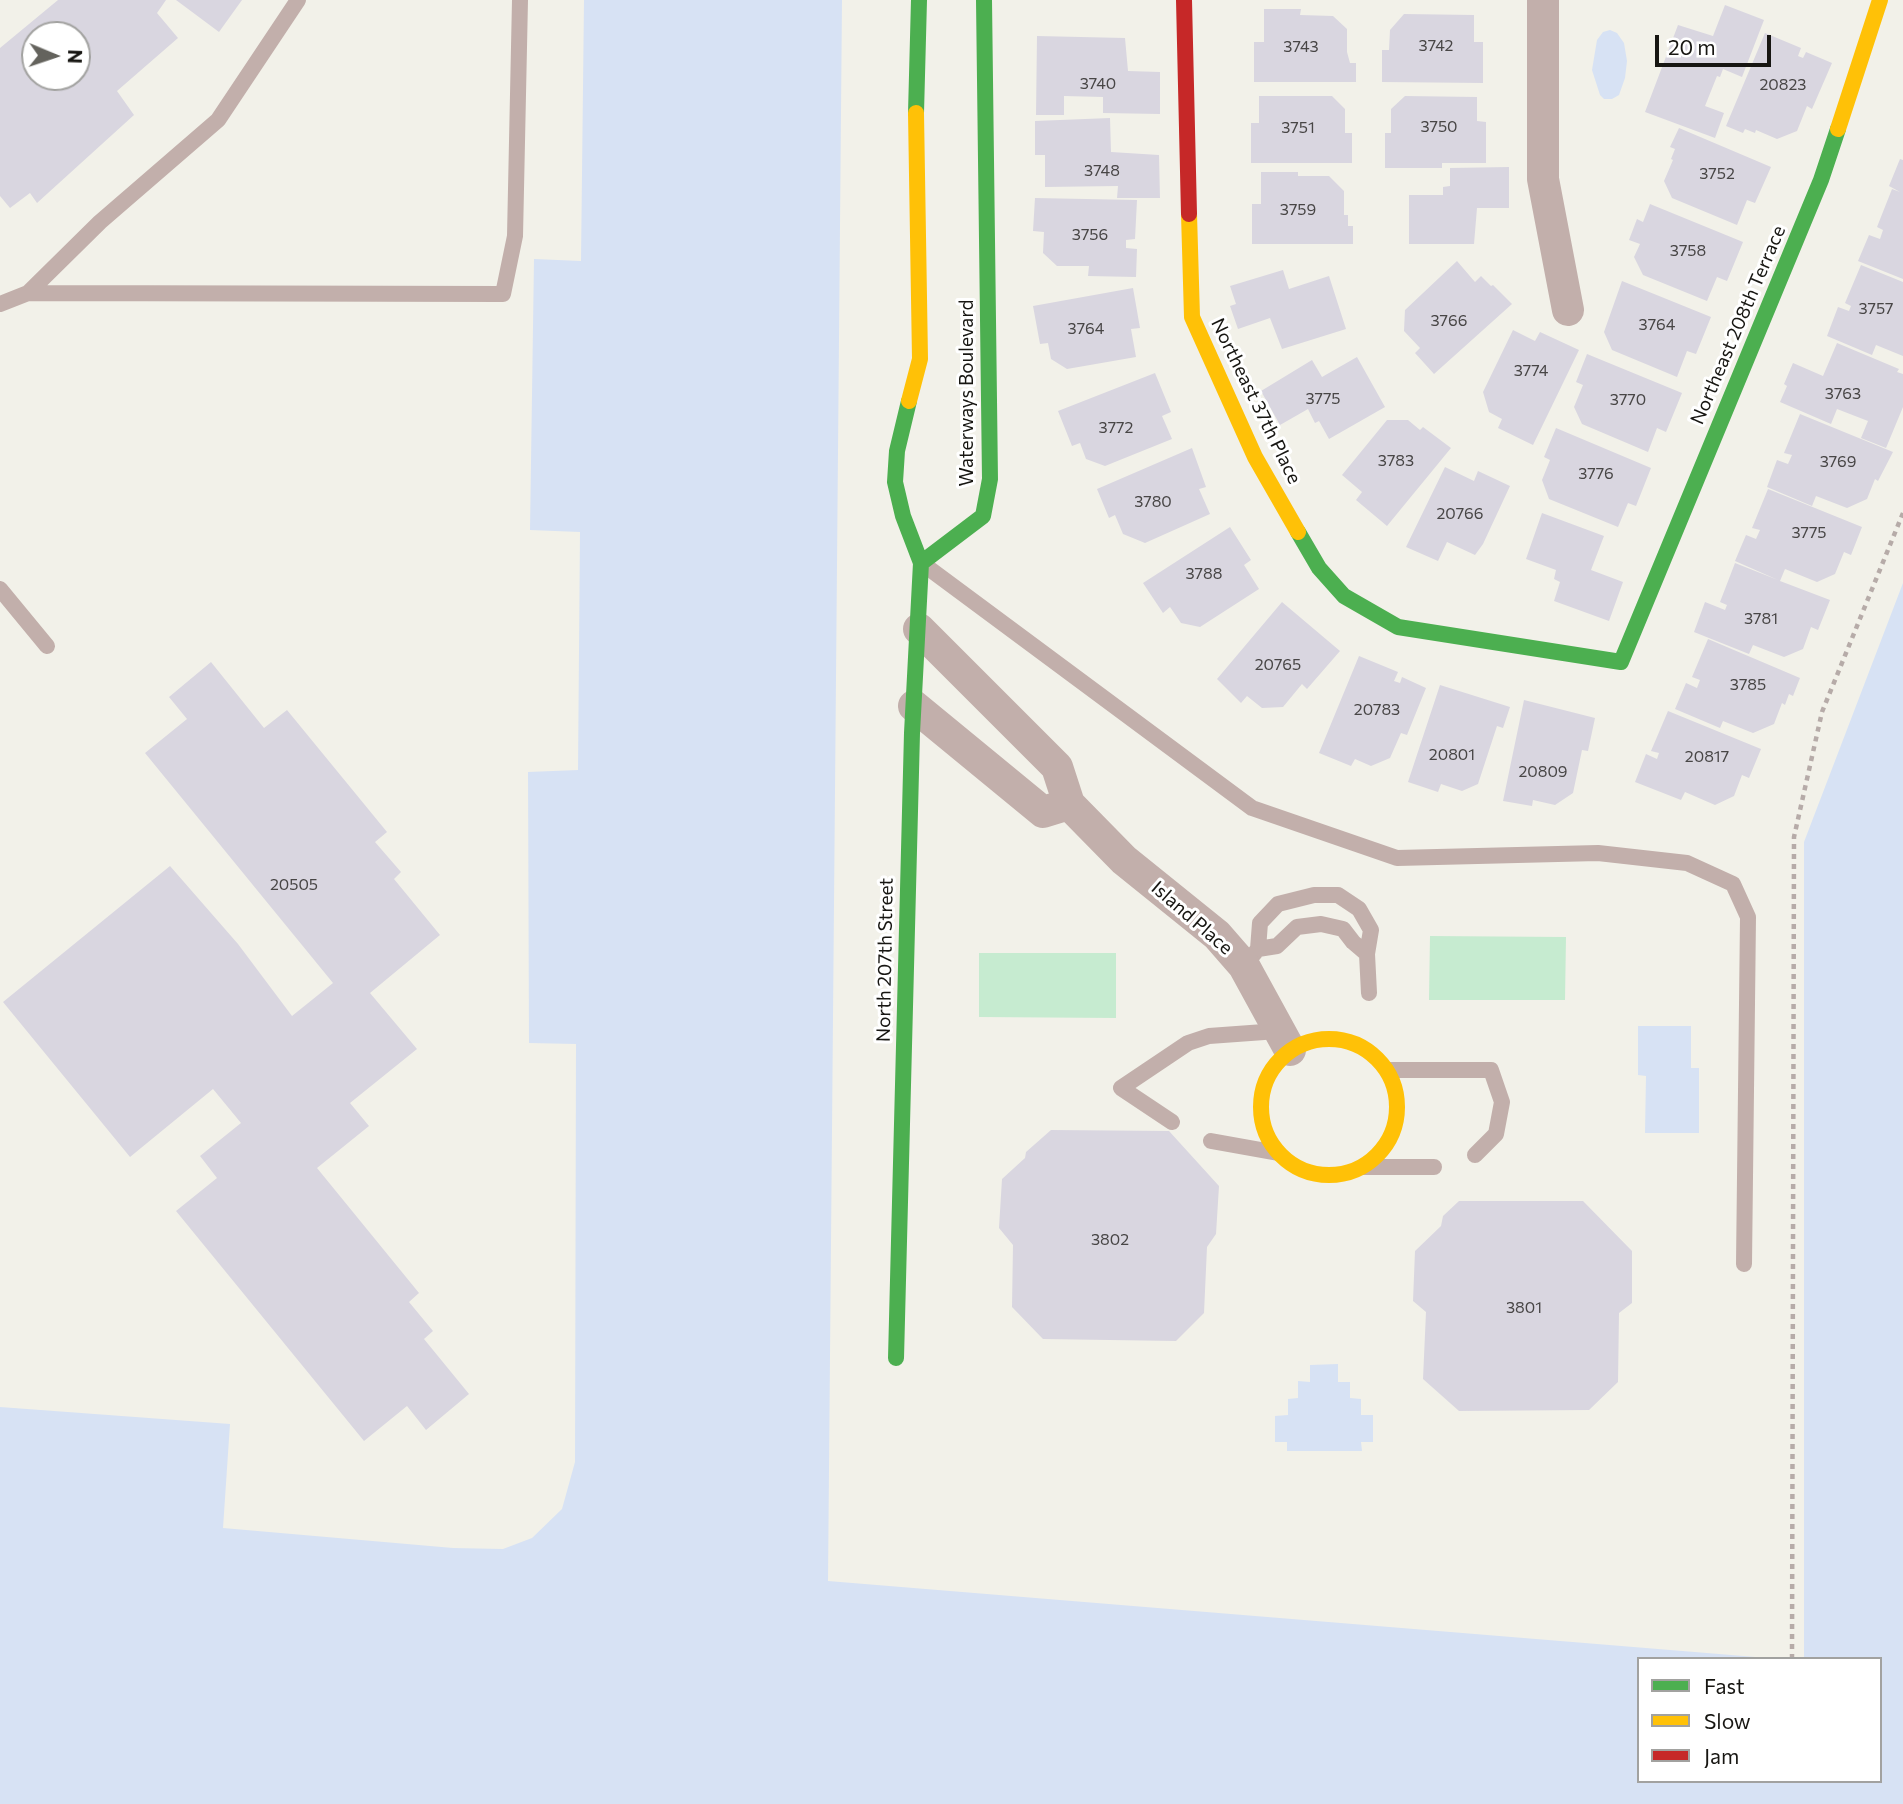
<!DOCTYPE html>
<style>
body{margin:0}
#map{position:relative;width:1903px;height:1804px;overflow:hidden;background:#f2f1e9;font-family:Commissioner,sans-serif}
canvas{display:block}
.legend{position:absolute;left:1637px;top:1657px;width:245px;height:126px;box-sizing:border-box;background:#fff;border:2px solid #a2a2a0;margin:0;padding:9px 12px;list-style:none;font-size:21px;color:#171612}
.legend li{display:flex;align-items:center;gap:14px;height:35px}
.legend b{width:35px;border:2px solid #a2a2a0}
.north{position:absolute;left:21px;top:21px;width:70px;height:70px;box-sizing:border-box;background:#fff;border:2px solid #a2a2a0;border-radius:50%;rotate:92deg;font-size:19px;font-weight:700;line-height:28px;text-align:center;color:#171612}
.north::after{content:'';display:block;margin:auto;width:24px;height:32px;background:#64635d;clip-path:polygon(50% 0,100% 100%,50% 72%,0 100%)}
.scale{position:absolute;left:1655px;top:35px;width:116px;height:32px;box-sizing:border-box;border:4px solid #171612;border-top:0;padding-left:9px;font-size:21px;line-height:24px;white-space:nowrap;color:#171612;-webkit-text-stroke:5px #fff;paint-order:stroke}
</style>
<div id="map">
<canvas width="1903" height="1804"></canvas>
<ul class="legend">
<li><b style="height:9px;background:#4caf50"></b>Fast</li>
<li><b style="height:9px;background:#ffc107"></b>Slow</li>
<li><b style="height:9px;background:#c62828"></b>Jam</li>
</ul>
<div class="north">N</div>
<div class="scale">20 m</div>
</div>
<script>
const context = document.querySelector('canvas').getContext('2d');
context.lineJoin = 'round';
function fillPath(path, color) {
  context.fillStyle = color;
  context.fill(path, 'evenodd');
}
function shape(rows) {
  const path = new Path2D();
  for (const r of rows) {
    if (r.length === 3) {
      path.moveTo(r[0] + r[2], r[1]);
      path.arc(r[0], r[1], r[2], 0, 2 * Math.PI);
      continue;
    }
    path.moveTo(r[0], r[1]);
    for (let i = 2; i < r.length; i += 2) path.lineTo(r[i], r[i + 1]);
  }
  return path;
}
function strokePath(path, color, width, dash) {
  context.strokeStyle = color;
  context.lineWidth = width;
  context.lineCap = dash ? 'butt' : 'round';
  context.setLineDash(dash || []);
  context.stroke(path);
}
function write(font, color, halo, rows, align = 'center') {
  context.font = font + ' Commissioner,sans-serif';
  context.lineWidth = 6;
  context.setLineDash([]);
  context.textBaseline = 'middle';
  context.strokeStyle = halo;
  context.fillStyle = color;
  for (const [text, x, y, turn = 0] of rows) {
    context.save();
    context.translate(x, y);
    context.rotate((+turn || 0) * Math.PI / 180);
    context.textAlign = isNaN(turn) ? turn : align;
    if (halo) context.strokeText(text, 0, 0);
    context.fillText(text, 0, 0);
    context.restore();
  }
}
const green = shape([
 [1430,936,1566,937,1565,1000,1429,1000],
 [979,953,1116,953,1116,1018,979,1017]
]);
const water = shape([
 [584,0,842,0,828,1581,1780,1659,1639,1659,1639,1781,1880,1781,1880,1659,1804,1659,1804,842,1903,583,1903,1804,0,1804,0,1407,230,1424,223,1528,453,1548,503,1549,532,1538,562,1509,575,1462,576,1044,529,1043,528,772,578,770,580,532,530,530,534,259,581,261],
 [1610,30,1617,33,1624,43,1627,61,1625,78,1619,95,1612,99,1604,99,1600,95,1592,70,1597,40,1603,32],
 [1638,1026,1691,1026,1691,1068,1699,1068,1699,1133,1645,1133,1646,1076,1638,1075],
 [1338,1364,1338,1382,1350,1382,1350,1398,1361,1399,1361,1415,1373,1415,1373,1442,1361,1442,1362,1451,1287,1451,1287,1442,1275,1442,1275,1416,1288,1415,1288,1399,1298,1398,1298,1381,1310,1382,1310,1365]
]);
const building = shape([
 [58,0,166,0,157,13,178,38,117,91,134,115,37,203,30,193,10,208,0,196,0,48],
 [35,35,77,35,77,77,35,77],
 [176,0,242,0,219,32],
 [1725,5,1764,20,1742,77,1723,69,1720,77,1717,76,1705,106,1724,113,1715,138,1645,112,1678,25,1713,36],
 [1264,9,1301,9,1300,15,1333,16,1347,29,1347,52,1350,63,1356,63,1356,82,1254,82,1254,42,1264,42],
 [1404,14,1474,15,1474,42,1483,42,1483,83,1382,82,1382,50,1389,50,1390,30],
 [1765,33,1801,48,1798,56,1803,58,1806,52,1832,63,1812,109,1807,106,1797,131,1777,139,1756,130,1755,133,1745,129,1743,133,1726,126],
 [1037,36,1125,38,1128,71,1160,72,1160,114,1103,113,1103,97,1064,96,1064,115,1036,115],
 [1259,96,1332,96,1345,109,1345,133,1352,133,1352,163,1251,163,1251,123,1259,123],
 [1405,96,1477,97,1477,121,1486,122,1486,163,1442,163,1442,168,1385,168,1385,133,1391,133,1391,109],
 [1110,118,1111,152,1159,155,1160,198,1117,198,1118,186,1045,187,1045,155,1035,155,1035,121],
 [1679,128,1771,167,1755,203,1747,200,1737,225,1672,198,1664,181,1673,160,1671,159,1675,149,1670,147],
 [1900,159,1903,160,1903,279,1858,261,1869,235,1880,239,1883,230,1877,227,1892,189,1900,192,1889,186],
 [1509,167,1509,208,1477,208,1474,244,1409,244,1409,195,1443,195,1443,187,1450,186,1450,168],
 [1261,172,1298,172,1298,176,1329,176,1344,191,1344,215,1348,215,1348,226,1353,226,1353,244,1252,244,1252,204,1261,204],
 [1035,198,1137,200,1135,239,1126,240,1126,248,1137,249,1136,277,1088,276,1089,266,1057,266,1043,253,1044,232,1033,231],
 [1650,204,1743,242,1727,281,1717,277,1707,301,1643,275,1634,257,1640,244,1629,240,1637,219,1643,222],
 [1457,261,1475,282,1481,276,1491,286,1493,285,1512,304,1434,374,1415,353,1420,348,1404,331,1405,310],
 [1861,265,1903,282,1903,356,1876,345,1872,355,1827,336,1838,307,1849,311,1851,306,1845,303],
 [1283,270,1289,289,1329,276,1346,329,1282,349,1270,318,1238,329,1230,306,1236,304,1230,286],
 [1622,281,1711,317,1696,354,1687,351,1677,377,1612,350,1604,332],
 [1133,288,1140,328,1131,329,1136,357,1067,369,1051,359,1048,343,1040,344,1033,306],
 [1513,330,1535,341,1540,332,1579,350,1533,445,1498,428,1502,419,1489,412,1483,392],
 [1837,343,1899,369,1897,372,1903,374,1903,407,1886,448,1861,438,1868,421,1837,409,1831,424,1780,402,1787,386,1784,384,1793,363,1823,376],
 [1587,354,1682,393,1666,432,1657,428,1648,452,1582,424,1574,407,1583,385,1576,382],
 [1357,357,1385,407,1329,439,1319,421,1315,423,1308,409,1280,425,1261,391,1312,360,1322,377],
 [1155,373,1171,412,1162,416,1172,439,1105,466,1086,459,1080,443,1072,446,1058,411],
 [1800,414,1893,452,1878,481,1875,479,1867,499,1847,508,1816,496,1812,506,1767,487,1777,460,1788,464,1792,455,1784,453],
 [1387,420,1408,420,1420,430,1423,427,1451,448,1387,526,1356,500,1362,492,1342,475],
 [1556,428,1651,468,1636,506,1628,503,1618,527,1549,499,1542,480,1550,460,1544,457],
 [1192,448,1206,487,1199,489,1210,514,1145,543,1123,534,1115,515,1109,518,1097,489],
 [1445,467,1474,481,1478,471,1510,486,1483,544,1475,555,1447,542,1438,561,1406,547],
 [1768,489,1862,527,1851,555,1844,552,1835,574,1817,582,1785,569,1780,581,1830,600,1818,630,1811,627,1803,649,1784,657,1753,645,1749,654,1694,632,1705,602,1725,610,1727,605,1720,602,1735,563,1778,580,1735,561,1746,535,1756,539,1760,530,1752,528],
 [1542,513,1604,536,1591,570,1623,582,1609,621,1554,601,1560,582,1554,579,1556,570,1526,559],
 [1230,527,1251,560,1244,565,1259,589,1200,627,1181,623,1170,607,1163,613,1143,583],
 [1282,602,1340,651,1307,689,1302,684,1283,707,1262,708,1247,696,1241,703,1217,679],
 [1708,639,1800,678,1793,696,1789,694,1785,705,1782,703,1774,724,1753,733,1723,721,1720,728,1675,709,1686,683,1697,688,1700,680,1692,677],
 [1359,656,1398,672,1394,681,1400,683,1402,677,1426,688,1407,735,1401,733,1390,758,1371,766,1355,759,1351,766,1319,753],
 [211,662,264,728,287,710,387,832,375,842,401,872,394,879,440,935,370,993,417,1049,350,1103,369,1126,317,1168,419,1293,409,1302,433,1331,424,1339,469,1394,426,1430,407,1406,364,1441,176,1211,217,1178,200,1156,241,1123,213,1089,130,1157,3,1002,170,866,238,944,292,1016,333,983,145,753,187,719,169,697],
 [1440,685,1510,707,1503,728,1497,726,1478,784,1462,791,1441,784,1438,792,1408,782],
 [1524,700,1595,718,1588,751,1582,750,1573,793,1555,805,1533,800,1532,806,1503,801],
 [1668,711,1761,749,1749,778,1742,775,1734,796,1715,805,1685,792,1681,800,1635,782,1646,754,1657,759,1659,753,1651,751],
 [1051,1130,1169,1131,1219,1186,1216,1234,1207,1247,1204,1313,1176,1341,1043,1339,1012,1307,1013,1245,999,1228,1002,1179,1025,1158,1026,1152],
 [1459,1201,1583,1201,1632,1251,1632,1303,1619,1313,1618,1382,1589,1410,1459,1411,1423,1379,1426,1312,1413,1301,1415,1251,1441,1226,1443,1216]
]);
const path = shape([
 [1792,1659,1794,837,1822,712,1903,513]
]);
const lane = shape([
 [28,293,100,222,218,120,298,0],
 [0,304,28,293,503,294,515,236,520,0],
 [923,564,1252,808,1397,858,1598,853,1687,863,1733,884,1748,917,1744,1264],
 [0,589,47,646],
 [1258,949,1277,946,1297,927,1321,924,1343,929,1353,942,1367,954],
 [1244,966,1258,949,1260,923,1278,904,1314,895,1338,895,1359,909,1371,930,1367,954,1369,993],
 [1388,1070,1491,1070,1502,1102,1496,1134,1475,1155],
 [1172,1122,1121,1088,1188,1043,1209,1036,1278,1031],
 [1211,1141,1278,1153],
 [1363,1167,1434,1167]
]);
const street = shape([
 [1543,0,1543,179,1568,310],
 [919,629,1057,767,1069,804,1124,860,1217,935,1244,966,1290,1050],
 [914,706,1043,812,1069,804]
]);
const fast = shape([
 [916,113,919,0],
 [1298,532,1319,568,1344,596,1398,627,1621,662,1821,180,1838,129],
 [921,563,983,516,990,479,984,0],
 [896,1358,912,733,921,563,903,516,895,482,897,451,909,401]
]);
const slow = shape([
 [1838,129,1880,0],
 [1189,214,1192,317,1255,457,1298,532],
 [909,401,920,359,916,113],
 [1329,1107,68]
]);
const jam = shape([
 [1184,0,1189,214]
]);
const numberNames = [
 ["3742",1436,46],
 ["3743",1301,47],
 ["3740",1098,84],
 ["20823",1783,85],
 ["3750",1439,127],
 ["3751",1298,128],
 ["3748",1102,171],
 ["3752",1717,174],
 ["3759",1298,210],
 ["3756",1090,235],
 ["3758",1688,251],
 ["3757",1876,309],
 ["3766",1449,321],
 ["3764",1657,325],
 ["3764",1086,329],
 ["3774",1531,371],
 ["3763",1843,394],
 ["3775",1323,399],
 ["3770",1628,400],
 ["3772",1116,428],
 ["3783",1396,461],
 ["3769",1838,462],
 ["3776",1596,474],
 ["3780",1153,502],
 ["20766",1460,514],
 ["3775",1809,533],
 ["3788",1204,574],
 ["3781",1761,619],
 ["20765",1278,665],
 ["3785",1748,685],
 ["20783",1377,710],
 ["20801",1452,755],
 ["20817",1707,757],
 ["20809",1543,772],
 ["20505",294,885],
 ["3802",1110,1240],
 ["3801",1524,1308]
];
const streetNames = [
 ["Northeast 208th Terrace",1738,325,-67],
 ["Waterways Boulevard",967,393,-90],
 ["Northeast 37th Place",1256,401,64],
 ["Island Place",1192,918,41],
 ["North 207th Street",885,960,-89]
];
fillPath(green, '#c6ebd0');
fillPath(water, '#d7e2f4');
fillPath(building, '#d9d6e0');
strokePath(path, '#b6aba8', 4.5, [5, 5]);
strokePath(lane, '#c2afab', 16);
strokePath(street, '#c2afab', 32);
strokePath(fast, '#4caf50', 16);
strokePath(slow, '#ffc107', 16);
strokePath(jam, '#c62828', 16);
write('16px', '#484646', null, numberNames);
write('19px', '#171612', '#fff', streetNames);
</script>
